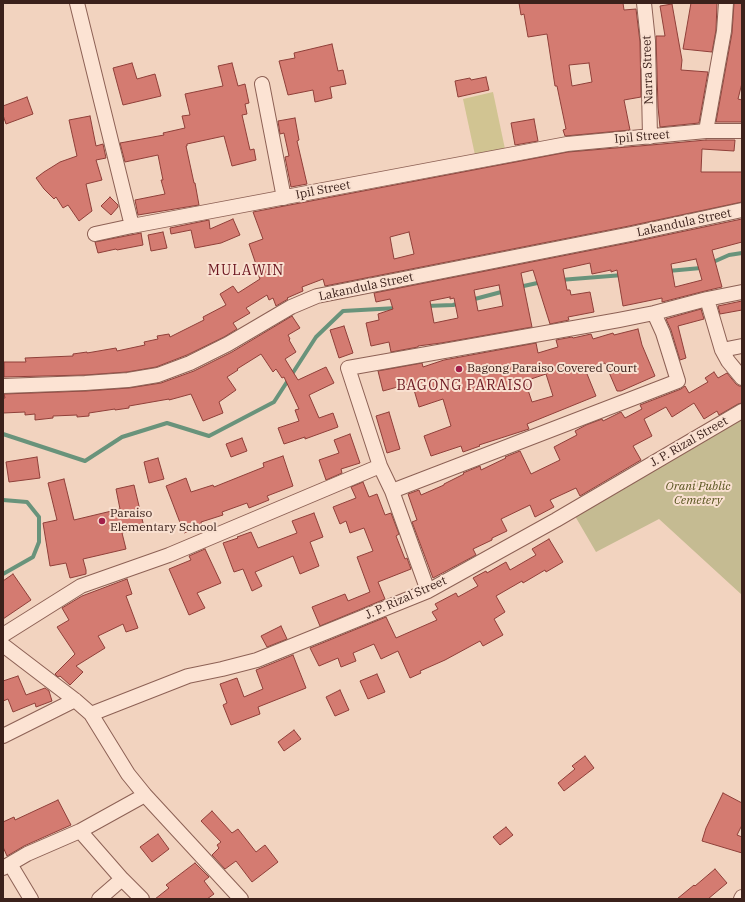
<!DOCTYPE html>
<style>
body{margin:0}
#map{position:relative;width:745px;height:902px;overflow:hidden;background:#f2d3bf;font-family:"IBM Plex Serif",serif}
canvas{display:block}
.frame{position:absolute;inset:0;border:4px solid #3b211b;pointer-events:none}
</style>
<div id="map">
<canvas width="745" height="902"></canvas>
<div class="frame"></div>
</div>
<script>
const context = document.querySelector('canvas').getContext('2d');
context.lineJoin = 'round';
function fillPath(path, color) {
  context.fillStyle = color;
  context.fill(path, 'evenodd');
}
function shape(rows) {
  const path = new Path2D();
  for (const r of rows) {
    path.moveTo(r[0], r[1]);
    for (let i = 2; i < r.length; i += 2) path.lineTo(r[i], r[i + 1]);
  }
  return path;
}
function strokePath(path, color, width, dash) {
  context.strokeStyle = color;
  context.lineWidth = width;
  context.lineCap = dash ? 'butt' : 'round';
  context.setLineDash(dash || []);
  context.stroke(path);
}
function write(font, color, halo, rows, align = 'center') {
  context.font = font + ' "IBM Plex Serif",serif';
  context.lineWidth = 4;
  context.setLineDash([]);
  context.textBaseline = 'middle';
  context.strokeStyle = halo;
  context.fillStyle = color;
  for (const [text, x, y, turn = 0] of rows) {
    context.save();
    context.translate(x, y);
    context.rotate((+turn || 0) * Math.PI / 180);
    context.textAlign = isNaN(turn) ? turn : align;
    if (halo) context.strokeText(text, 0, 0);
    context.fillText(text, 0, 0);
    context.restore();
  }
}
const green = shape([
 [493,92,505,149,475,155,463,99]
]);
const cemetery = shape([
 [742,419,742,595,659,519,596,552,575,516]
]);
const stream = shape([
 [711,263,729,255,742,253],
 [668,271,701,268,703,267],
 [560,280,623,275],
 [519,287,542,282],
 [471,300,505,291],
 [426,306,453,305,460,303],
 [3,434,85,461,122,437,167,423,209,436,274,402,316,337,343,311,397,308],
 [3,500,27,502,39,517,39,542,33,557,3,574]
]);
const building = shape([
 [519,3,623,3,624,10,636,9,640,42,641,97,624,100,630,130,565,136,563,130,566,129,557,86,555,86,547,34,528,37,524,14,521,15,519,3],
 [589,63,592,82,572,86,569,65,589,63],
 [691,3,717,3,716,30,712,52,683,49,691,3],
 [734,3,742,3,742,83,738,99,742,100,742,122,716,122,732,33,734,3],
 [672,4,682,60,681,70,708,72,699,123,660,127,658,107,656,36,665,36,660,6,672,4],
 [332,44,338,71,343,70,346,84,330,87,332,98,315,102,313,90,288,95,279,61,295,58,294,53,332,44],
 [132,63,137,79,155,74,161,96,123,105,113,68,132,63],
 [232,63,238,86,245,84,249,103,245,104,247,114,242,115,250,150,254,149,256,160,232,166,224,136,187,144,187,146,186,146,194,183,195,183,199,205,138,215,135,200,165,194,161,180,163,180,158,155,125,162,120,143,164,135,163,133,185,128,182,116,190,115,185,94,223,86,218,66,232,63],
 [486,77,489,90,458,97,455,81,470,78,471,80,486,77],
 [27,97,33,114,6,124,3,115,3,106,27,97],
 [90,116,96,146,103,144,106,158,96,160,102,180,86,184,92,211,79,221,68,205,63,208,56,197,54,199,44,189,36,178,44,172,60,162,77,156,69,120,90,116],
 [295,118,299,140,297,141,307,184,291,187,285,157,289,156,284,133,280,134,278,121,295,118],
 [534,119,538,141,515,145,511,123,534,119],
 [706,140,735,140,734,151,702,149,701,172,742,172,742,202,629,226,325,286,323,279,302,287,303,291,287,298,288,299,276,306,273,298,269,300,267,295,246,308,250,313,233,323,237,329,224,337,187,355,156,367,127,372,85,375,4,377,4,362,26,362,25,358,73,356,73,354,87,352,87,353,116,348,117,351,145,345,144,342,158,339,157,336,169,334,170,337,204,320,203,317,226,305,220,294,233,286,238,293,260,279,258,274,259,273,249,244,263,239,253,212,568,152,651,145,706,140],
 [409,232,414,254,394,259,390,237,409,232],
 [110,197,118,205,118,207,111,215,101,206,110,197],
 [233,219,240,235,221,243,195,248,191,230,171,234,170,228,209,220,210,229,233,219],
 [742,219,742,242,712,250,722,287,705,291,662,302,662,298,623,306,617,270,611,272,611,270,592,274,590,263,563,269,567,290,570,290,571,295,590,292,594,312,568,317,569,320,550,324,533,270,521,273,532,327,441,343,418,346,418,347,391,352,389,342,371,346,366,323,379,320,378,314,393,309,390,299,376,302,374,293,633,242,742,219],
 [696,259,702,280,675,287,671,264,696,259],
 [499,285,503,306,478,311,474,290,499,285],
 [450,297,450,299,454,298,458,318,434,323,430,301,450,297],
 [163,232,167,248,151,251,148,235,163,232],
 [141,233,143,245,117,250,116,249,98,253,95,242,141,233],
 [742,301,742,310,720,314,718,306,742,301],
 [701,309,704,319,678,326,686,358,680,360,671,330,666,319,701,309],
 [292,316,300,328,288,335,290,339,289,340,296,352,285,359,298,380,326,367,334,383,309,395,319,418,333,413,338,427,305,439,305,437,284,444,278,428,299,421,295,410,299,409,284,377,282,378,276,369,273,372,261,354,237,369,238,370,227,377,236,390,219,402,223,413,203,421,191,394,169,400,169,399,129,406,129,408,115,410,115,409,89,413,89,416,77,417,77,415,53,416,53,418,35,420,35,414,25,415,25,412,3,413,3,398,5,398,4,394,86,391,129,388,161,383,194,371,232,352,292,316],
 [344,326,353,353,339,358,330,330,344,326],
 [638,329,642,345,655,376,621,391,617,391,605,363,585,369,596,396,527,424,529,429,479,445,480,446,463,452,461,446,431,456,424,436,451,426,443,399,419,407,412,383,383,391,378,371,422,363,423,367,444,360,536,343,538,353,558,347,556,340,572,337,573,338,591,334,593,339,613,333,614,335,638,329],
 [546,374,553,396,532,402,525,381,546,374],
 [714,372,718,378,727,373,736,384,739,386,742,386,742,403,738,404,719,415,717,411,704,419,694,403,672,417,666,407,644,419,652,436,633,446,641,460,580,496,576,488,550,500,554,507,535,517,530,505,501,519,507,531,492,538,492,540,473,549,476,555,433,578,412,522,417,520,408,494,419,490,421,495,444,485,444,484,464,474,463,473,480,466,481,470,506,458,505,457,520,451,531,474,560,460,554,447,577,435,575,431,586,425,602,419,603,421,621,412,625,418,642,409,640,405,681,389,685,386,689,393,708,382,705,378,714,372],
 [389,412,400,449,387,453,376,416,389,412],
 [350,434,360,463,341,469,342,473,326,480,319,460,339,453,334,440,350,434],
 [242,438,247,451,231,457,226,444,242,438],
 [283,456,293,486,267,496,269,500,249,508,247,503,222,512,223,515,201,522,202,526,184,533,166,486,186,478,191,492,213,485,214,487,264,467,263,463,283,456],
 [37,457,40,478,9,482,6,462,37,457],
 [158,458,164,479,149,483,144,462,158,458],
 [64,479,74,520,120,509,116,489,134,485,144,527,122,533,126,549,83,559,86,570,86,574,70,578,66,563,50,566,43,523,57,520,48,483,64,479],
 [363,482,369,497,377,494,385,515,391,513,399,534,396,536,405,559,407,558,411,569,378,582,385,599,320,626,312,607,345,594,348,601,370,592,357,557,373,551,364,528,350,533,346,521,340,524,333,507,356,498,351,487,363,482],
 [314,513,323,537,310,542,319,566,300,574,293,556,255,572,262,586,252,591,243,569,234,572,223,543,238,538,237,537,251,532,258,548,297,533,292,521,314,513],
 [549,539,563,562,546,572,545,570,523,583,522,581,496,596,505,612,494,619,503,635,483,646,480,641,445,660,420,671,421,673,410,678,398,651,381,659,374,644,353,653,356,661,341,667,338,658,319,666,310,648,386,617,396,638,437,620,432,612,438,609,435,604,456,593,458,597,478,586,473,578,486,571,487,573,506,562,510,570,536,555,532,549,549,539],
 [205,549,221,583,197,593,205,608,189,615,169,569,191,560,189,556,205,549],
 [13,574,31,600,3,619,3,581,13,574],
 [127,579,132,594,126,596,138,628,126,632,123,624,98,636,105,648,76,666,83,672,70,685,60,676,58,677,55,674,75,654,57,627,69,620,62,608,82,596,127,579],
 [281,626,287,639,267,647,261,636,281,626],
 [293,655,306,688,258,707,260,714,231,725,223,705,227,703,220,684,237,678,244,697,263,689,256,670,293,655],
 [377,674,385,692,368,699,360,681,377,674],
 [18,676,26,695,45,688,49,691,52,701,36,707,35,703,13,712,8,699,3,701,3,681,18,676],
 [340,690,349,710,335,716,326,697,340,690],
 [294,730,301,739,284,751,278,742,294,730],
 [585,756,594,768,564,791,558,783,575,769,572,766,585,756],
 [723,793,742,803,742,825,737,835,742,837,742,853,702,841,706,828,723,793],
 [58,800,71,825,24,846,7,856,3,847,3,822,14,817,15,820,58,800],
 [212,811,232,833,238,829,256,852,265,845,278,862,252,882,236,861,225,869,212,855,219,848,217,845,221,842,201,821,212,811],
 [506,827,513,835,500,845,493,837,506,827],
 [158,834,169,849,152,862,140,847,158,834],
 [195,863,209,877,204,881,214,894,207,899,155,899,169,888,166,885,195,863],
 [715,869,727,883,708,899,677,899,694,885,695,886,715,869]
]);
const minor = shape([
 [77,3,132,226,567,144,706,131,742,131],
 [644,3,648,41,650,137],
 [262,84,284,198],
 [706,131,724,31,726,3],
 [95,234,132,226],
 [707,299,722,350,728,361,742,378],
 [722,350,742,346],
 [3,386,85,383,128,380,158,375,190,363,228,344,291,307,317,296,631,234,742,210],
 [392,491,678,381,663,333,654,313],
 [428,591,392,491,380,466,348,368,619,320,654,313,707,299,742,292],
 [3,635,81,586,169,555,380,466],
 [3,645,75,700,91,714,128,774,145,795,241,899],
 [91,714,188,676,222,669,257,660,428,591,556,520,742,411],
 [3,736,75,700],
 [80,831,122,879,142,899],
 [10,864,31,899],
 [3,868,27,854,80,831,145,795],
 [99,899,122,879],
 [741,899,742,897]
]);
const markers = [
 [459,369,4,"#a21f4a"],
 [102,521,4,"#a21f4a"]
];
const streetNames = [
 ["Narra Street",648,70,-92],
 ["Ipil Street",642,137,-5],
 ["Ipil Street",323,190,-11],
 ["Lakandula Street",684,223,-12],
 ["Lakandula Street",366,287,-12],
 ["J. P. Rizal Street",689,442,-30],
 ["J. P. Rizal Street",406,598,-24]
];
const poiNames = [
 ["Bagong Paraiso Covered Court",467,369],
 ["Paraiso",110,514],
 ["Elementary School",110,528]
];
const parkNames = [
 ["Orani Public",698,487],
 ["Cemetery",698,501]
];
const quarterNames = [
 ["MULAWIN",246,271],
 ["BAGONG PARAISO",465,386]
];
fillPath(green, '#d1c492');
fillPath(cemetery, '#c5bb92');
strokePath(stream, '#69937b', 4);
fillPath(building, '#d47b71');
strokePath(building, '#8f3f39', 1);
strokePath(minor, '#8d6155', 16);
strokePath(minor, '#fce3d3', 14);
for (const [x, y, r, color] of markers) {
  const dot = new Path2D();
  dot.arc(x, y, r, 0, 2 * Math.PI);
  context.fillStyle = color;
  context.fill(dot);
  strokePath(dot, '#f9e0d0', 1.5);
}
write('12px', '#3b211b', '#f9e0d0', streetNames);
write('12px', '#3b211b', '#f9e0d0', poiNames, 'left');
write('italic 12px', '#595520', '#f9e0d0', parkNames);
context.letterSpacing = '1px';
write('14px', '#6c1620', '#f9e0d0', quarterNames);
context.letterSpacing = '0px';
</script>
